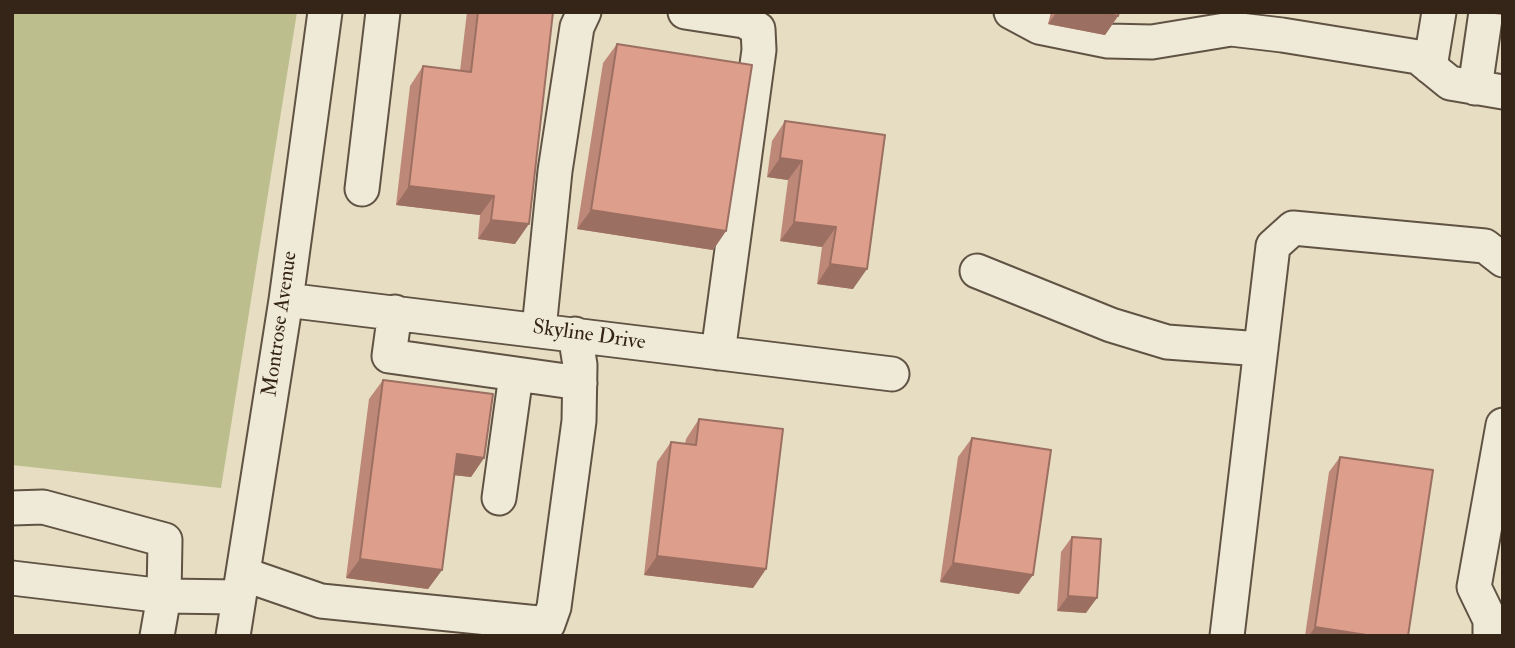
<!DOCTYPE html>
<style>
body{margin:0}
#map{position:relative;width:1515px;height:648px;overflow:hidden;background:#e6ddc2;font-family:"IM FELL Double Pica",serif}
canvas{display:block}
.frame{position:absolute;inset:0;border:14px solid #352519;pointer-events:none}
</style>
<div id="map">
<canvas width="1515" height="648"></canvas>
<div class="frame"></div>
</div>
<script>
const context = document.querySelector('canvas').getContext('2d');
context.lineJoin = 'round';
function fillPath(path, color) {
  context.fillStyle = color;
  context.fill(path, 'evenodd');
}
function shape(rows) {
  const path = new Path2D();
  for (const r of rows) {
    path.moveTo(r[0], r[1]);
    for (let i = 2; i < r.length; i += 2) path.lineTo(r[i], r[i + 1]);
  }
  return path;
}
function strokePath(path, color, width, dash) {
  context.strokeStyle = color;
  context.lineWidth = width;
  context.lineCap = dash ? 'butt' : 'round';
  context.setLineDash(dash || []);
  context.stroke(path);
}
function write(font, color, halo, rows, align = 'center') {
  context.font = font + ' "IM FELL Double Pica",serif';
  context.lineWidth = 5;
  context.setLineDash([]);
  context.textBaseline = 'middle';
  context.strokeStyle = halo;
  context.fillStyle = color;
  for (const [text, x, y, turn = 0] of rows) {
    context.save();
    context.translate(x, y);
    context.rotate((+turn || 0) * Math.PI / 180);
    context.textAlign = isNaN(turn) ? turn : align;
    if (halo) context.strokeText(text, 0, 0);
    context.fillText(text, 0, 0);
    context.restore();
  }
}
const green = shape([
 [12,12,297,12,221,488,12,465]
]);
const minor = shape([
 [685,12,744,21,758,29,759,50,718,353],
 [1011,12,1039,27,1108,41,1152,42,1231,29,1282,35,1418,57,1450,83,1503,92],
 [1430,67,1439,12],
 [1475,88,1486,12],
 [362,189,383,12],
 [977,271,1111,325,1167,342,1261,349],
 [286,300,892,374],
 [395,312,389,356,580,383],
 [539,329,555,171,577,27,584,12],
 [499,498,516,375],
 [12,508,43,507,165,540,164,596,157,636],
 [243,574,321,601,548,624,554,607,579,421,580,365,575,334],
 [12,578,164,596,239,597],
 [233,636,286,300,325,12],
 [1227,636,1273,246,1293,228,1485,246,1503,260],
 [1490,636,1490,620,1474,587,1503,425]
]);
const wall = shape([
 [467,12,553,12,515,244,478,239,480,215,396,205,410,86,423,66,460,71],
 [1051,12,1119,12,1118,16,1105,35,1048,24],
 [617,44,726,231,713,250,577,229,603,63],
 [785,121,885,135,853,289,817,284,822,247,780,241,788,180,767,177,772,141],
 [383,380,484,458,471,477,454,475,442,570,428,589,346,578,369,399],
 [699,419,766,569,753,588,644,575,657,462,671,442,685,444,686,439],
 [972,438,1019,594,940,582,958,457],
 [1340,457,1408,636,1305,636,1329,472],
 [1072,537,1086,613,1057,611,1061,552]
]);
const shadedWall = shape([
 [1057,12,1101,12,1118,16,1105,35,1048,24],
 [1497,12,1503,12,1503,15,1495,14],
 [780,158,802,161,788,180,767,177],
 [409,186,494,196,480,215,396,205],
 [591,210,726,231,713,250,577,229],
 [491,220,529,224,515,244,478,239],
 [794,222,836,227,822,247,780,241],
 [830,264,867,269,853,289,817,284],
 [457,454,484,458,471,477,443,474],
 [657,556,766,569,753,588,644,575],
 [360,559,442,570,428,589,346,578],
 [953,563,1033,575,1019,594,940,582],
 [1068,596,1097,598,1086,613,1057,611],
 [1315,627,1373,636,1309,636]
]);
const building = shape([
 [478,12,553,12,529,224,491,220,494,196,409,186,423,66,471,72,478,12],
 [1101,12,1119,12,1118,16,1101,12],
 [617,44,752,65,726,231,591,210,617,44],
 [785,121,885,135,867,269,830,264,836,227,794,222,802,161,780,158,785,121],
 [383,380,493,394,484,458,457,454,442,570,360,559,383,380],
 [699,419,783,429,766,569,657,556,671,442,696,445,699,419],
 [972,438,1051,450,1033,575,953,563,972,438],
 [1340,457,1433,470,1408,636,1373,636,1315,627,1340,457],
 [1072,537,1101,539,1097,598,1068,596,1072,537]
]);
const streetNames = [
 ["Montrose Avenue",281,324,-82],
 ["Skyline Drive",589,336,8]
];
fillPath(green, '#bdbe8e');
strokePath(minor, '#615343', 37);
strokePath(minor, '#efe9d7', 33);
fillPath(wall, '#be8878');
fillPath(shadedWall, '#9b6f61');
fillPath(building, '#dd9e8b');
strokePath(building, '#9b6f61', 2);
write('21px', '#352519', '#efe9d7', streetNames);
</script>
